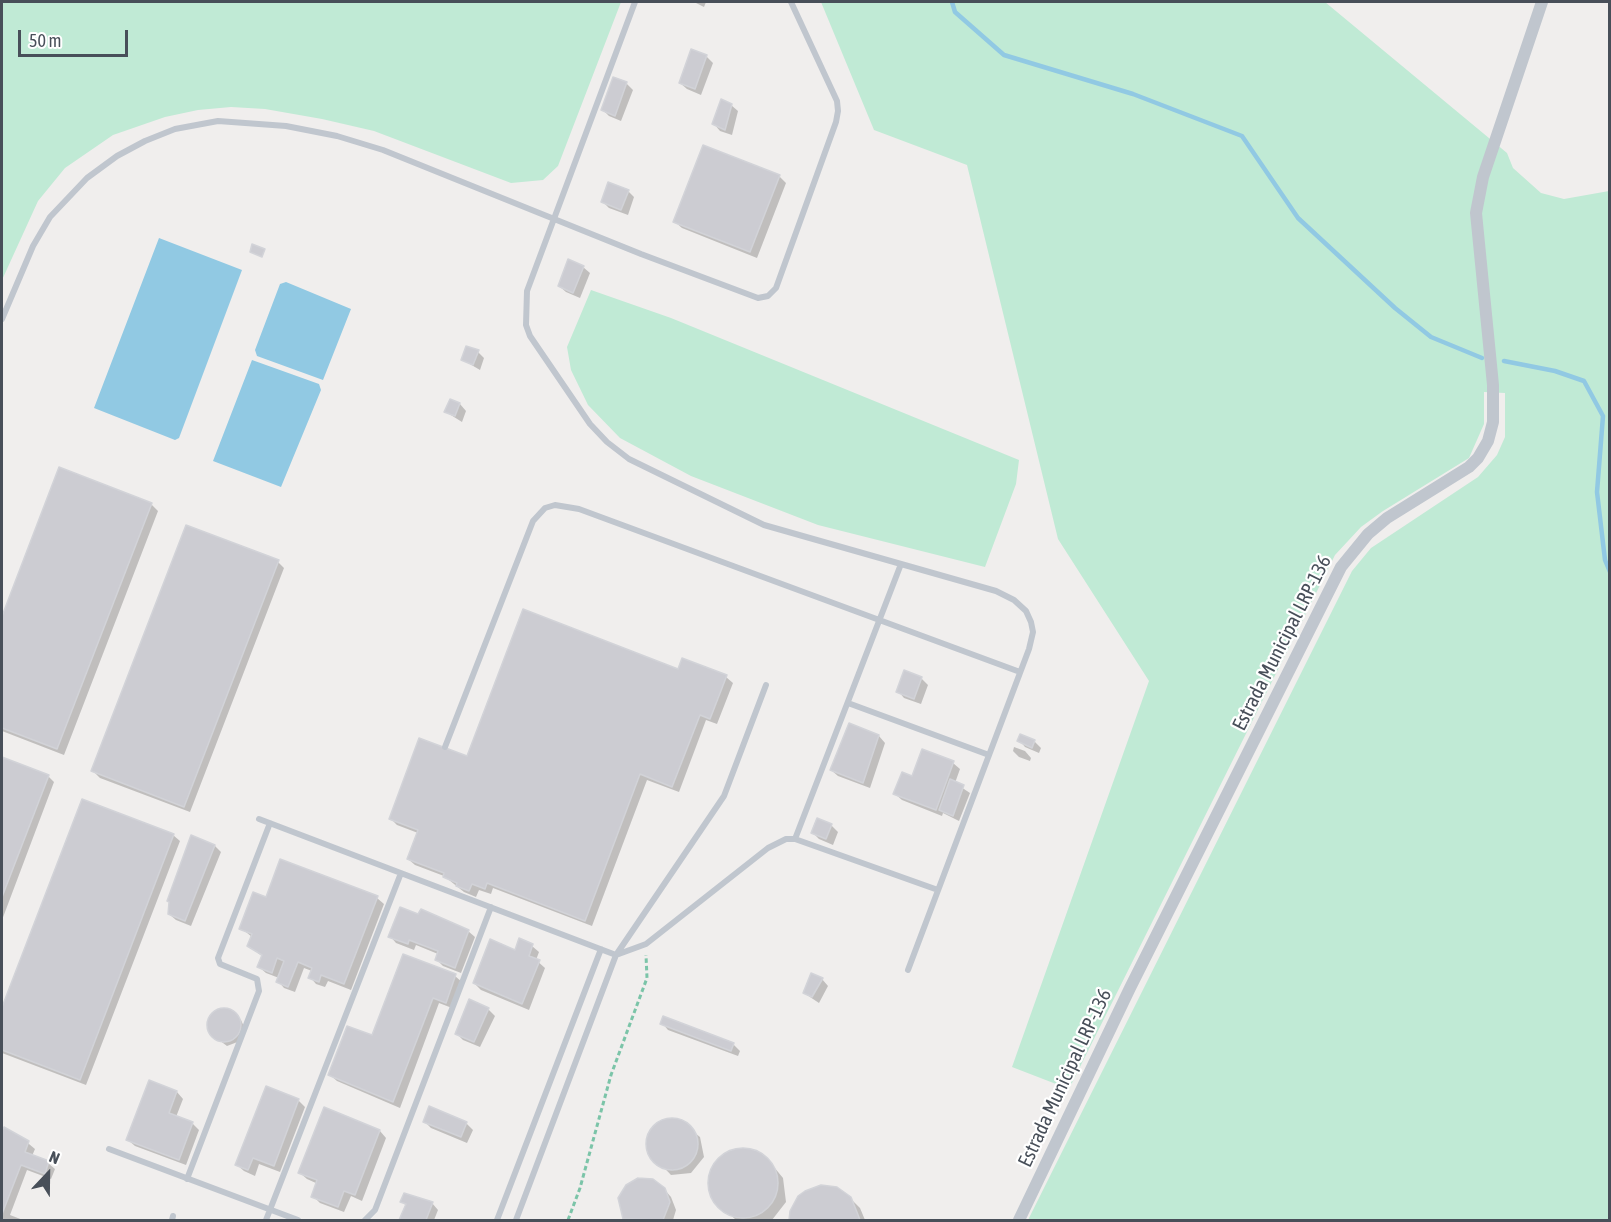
<!DOCTYPE html>
<style>
body{margin:0}
#map{position:relative;width:1611px;height:1222px;overflow:hidden;background:#f0eeed;font-family:"Asap Condensed",sans-serif}
canvas{display:block}
.frame{position:absolute;inset:0;border:3px solid #484f59;pointer-events:none}
.north{position:absolute;left:18px;top:1144px;width:60px;height:60px;-webkit-text-stroke:4px #fff;paint-order:stroke;rotate:22deg;font-size:16px;font-weight:700;line-height:24px;text-align:center;color:#484f59}
.north::after{content:'';display:block;margin:auto;width:21px;height:27px;background:#484f59;clip-path:polygon(50% 0,100% 100%,50% 72%,0 100%)}
.scale{position:absolute;left:18px;top:30px;width:110px;height:27px;box-sizing:border-box;border:3px solid #484f59;border-top:0;padding-left:8px;font-size:18px;line-height:21px;white-space:nowrap;color:#484f59;-webkit-text-stroke:4px #fff;paint-order:stroke}
</style>
<div id="map">
<canvas width="1611" height="1222"></canvas>
<div class="frame"></div>
<div class="north">N</div>
<div class="scale">50 m</div>
</div>
<script>
const context = document.querySelector('canvas').getContext('2d');
context.lineJoin = 'round';
function fillPath(path, color) {
  context.fillStyle = color;
  context.fill(path, 'evenodd');
}
function shape(rows) {
  const path = new Path2D();
  for (const r of rows) {
    if (r.length === 3) {
      path.moveTo(r[0] + r[2], r[1]);
      path.arc(r[0], r[1], r[2], 0, 2 * Math.PI);
      continue;
    }
    path.moveTo(r[0], r[1]);
    for (let i = 2; i < r.length; i += 2) path.lineTo(r[i], r[i + 1]);
  }
  return path;
}
function strokePath(path, color, width, dash) {
  context.strokeStyle = color;
  context.lineWidth = width;
  context.lineCap = dash ? 'butt' : 'round';
  context.setLineDash(dash || []);
  context.stroke(path);
}
function write(font, color, halo, rows, align = 'center') {
  context.font = font + ' "Asap Condensed",sans-serif';
  context.lineWidth = 4.5;
  context.setLineDash([]);
  context.textBaseline = 'middle';
  context.strokeStyle = halo;
  context.fillStyle = color;
  for (const [text, x, y, turn = 0] of rows) {
    context.save();
    context.translate(x, y);
    context.rotate((+turn || 0) * Math.PI / 180);
    context.textAlign = isNaN(turn) ? turn : align;
    if (halo) context.strokeText(text, 0, 0);
    context.fillText(text, 0, 0);
    context.restore();
  }
}
const green = shape([
 [2,2,621,2,558,166,543,180,511,183,374,131,322,119,265,109,231,107,198,110,165,117,113,135,65,168,38,201,2,280],
 [821,2,1325,2,1507,153,1513,168,1541,193,1564,199,1609,191,1609,1220,1028,1220,1352,571,1371,548,1478,477,1497,455,1505,437,1505,393,1484,392,1484,424,1469,458,1383,511,1361,527,1335,555,1069,1089,1012,1067,1149,681,1058,539,967,165,874,130],
 [591,290,671,318,1019,460,1016,484,985,567,818,525,691,476,620,438,588,405,571,370,567,347]
]);
const water = shape([
 [159,238,242,270,179,438,175,440,94,408],
 [286,282,351,309,323,380,257,356,255,350,280,284],
 [252,360,319,384,321,390,281,487,213,461]
]);
const shadow = shape([
 [694,2,706,2,704,7],
 [706,56,713,63,701,95,687,89,680,83],
 [626,83,633,90,621,121,609,116,603,110],
 [731,105,738,111,732,135,720,131,714,124],
 [779,176,786,183,757,258,682,228,675,222],
 [628,191,634,197,628,215,609,208,603,202],
 [583,267,590,273,580,298,566,292,559,286],
 [478,352,484,358,480,370,463,360],
 [460,404,466,411,462,422,446,412],
 [59,469,151,504,158,511,64,755,2,731,2,620],
 [278,562,284,568,190,812,100,778,93,771],
 [679,670,726,677,733,683,717,724,706,720,679,792,647,780,592,926,493,888,491,894,479,890,476,897,464,892,444,876,415,865,408,859,418,833,397,825,391,819,468,758],
 [921,678,928,685,921,704,904,698,898,691],
 [879,736,885,743,870,788,838,776,831,770],
 [1021,736,1035,742,1041,748,1039,753,1025,747,1019,740],
 [1014,747,1025,751,1031,758,1030,761,1019,757,1013,751],
 [2,758,48,776,54,782,2,920],
 [953,763,960,769,955,783,970,793,959,821,943,813,942,816,902,800,895,794,913,778],
 [83,800,173,835,180,841,86,1085,2,1053,2,1011],
 [831,825,838,832,833,845,819,839,813,833],
 [215,846,221,852,191,926,176,920,169,914],
 [377,898,384,904,351,990,328,981,325,987,316,984,310,977,312,971,304,968,295,992,284,988,278,981,279,978,266,973,259,967,263,957,249,946,252,937,241,928,267,899],
 [468,931,475,937,461,973,443,966,436,959,438,954,416,945,414,950,396,943,390,936],
 [532,946,539,952,536,960,545,968,529,1010,481,990,474,983,516,952],
 [404,956,455,976,462,982,452,1008,439,1003,400,1108,337,1081,330,1075,373,1037],
 [822,979,828,986,819,1003,804,993],
 [225,1009,241,1020,245,1029,240,1041,227,1046,211,1034,208,1026,212,1013],
 [488,1009,495,1016,480,1047,463,1040,457,1034],
 [662,1023,733,1044,740,1051,738,1056,668,1030],
 [177,1092,183,1099,176,1117,193,1124,199,1130,186,1165,135,1146,128,1140],
 [298,1100,305,1107,280,1172,259,1164,255,1176,244,1171,237,1165],
 [325,1109,380,1131,386,1138,362,1201,351,1196,344,1212,320,1203,313,1196,318,1184,307,1179,300,1173],
 [424,1121,466,1123,473,1130,467,1143,431,1128],
 [681,1122,700,1137,704,1157,691,1173,671,1175,649,1152,648,1139,661,1123],
 [2,1130,17,1134,35,1149,32,1156,48,1163,55,1169,51,1179,27,1170,10,1215,23,1220,2,1220],
 [740,1150,756,1152,769,1161,783,1178,786,1202,772,1220,736,1220,713,1198,710,1175,718,1160],
 [664,1189,671,1197,676,1210,673,1220,626,1220,624,1218],
 [850,1198,860,1208,865,1220,793,1220,792,1212],
 [402,1201,432,1203,438,1210,434,1220,401,1220,406,1206]
]);
const stream = shape([
 [952,2,955,12,1004,55,1133,94,1242,136,1298,218,1395,308,1431,337,1482,358],
 [1504,361,1555,371,1584,381,1603,416,1597,492,1605,560,1610,572]
]);
const building = shape([
 [691,49,707,55,695,89,679,83,691,49],
 [613,77,627,82,615,116,601,110,613,77],
 [721,99,732,104,725,130,712,124,721,99],
 [703,145,780,175,750,252,673,222,703,145],
 [608,182,629,190,621,210,601,202,608,182],
 [252,244,265,249,262,257,250,252,252,244],
 [568,259,584,266,573,293,558,286,568,259],
 [466,346,479,350,473,365,461,360,466,346],
 [450,399,460,403,455,416,444,412,450,399],
 [59,467,152,503,57,749,2,728,2,616,59,467],
 [186,525,279,560,184,807,91,771,186,525],
 [523,609,678,669,682,658,727,675,710,719,700,715,672,787,640,774,585,921,487,883,485,889,472,884,469,891,456,886,457,883,443,877,444,873,407,859,418,830,389,819,419,738,467,756,523,609],
 [904,670,922,677,914,699,896,692,904,670],
 [849,723,879,735,863,783,830,770,849,723],
 [1020,734,1035,740,1032,748,1017,741,1020,734],
 [922,749,954,761,936,810,893,794,902,772,912,776,922,749],
 [2,757,49,775,2,897,2,757],
 [950,779,964,785,953,816,939,810,950,779],
 [82,799,174,834,80,1080,2,1050,2,1007,82,799],
 [817,818,832,824,826,839,811,833,817,818],
 [191,835,215,845,185,921,168,914,169,902,167,901,191,835],
 [280,859,378,896,344,984,321,975,319,982,308,978,312,968,298,962,288,987,276,982,284,961,277,958,272,973,257,967,262,955,247,946,252,934,239,929,253,892,266,897,280,859],
 [400,907,418,914,421,909,469,930,455,968,435,960,438,951,409,940,408,944,388,937,400,907],
 [519,938,533,944,529,956,540,960,522,1004,473,983,490,939,515,950,519,938],
 [403,954,456,974,446,1003,433,998,393,1102,328,1075,347,1026,372,1035,403,954],
 [811,973,823,978,812,997,803,993,811,973],
 [469,999,489,1008,474,1042,455,1034,469,999],
 [224,1025,17],
 [663,1016,734,1043,731,1051,660,1024,663,1016],
 [149,1080,177,1091,169,1113,193,1122,179,1160,126,1140,149,1080],
 [266,1086,299,1099,274,1166,253,1158,248,1170,235,1165,266,1086],
 [429,1106,467,1122,461,1137,423,1122,429,1106],
 [324,1107,380,1130,355,1195,344,1191,338,1207,311,1197,317,1180,298,1173,324,1107],
 [672,1144,26],
 [4,1127,29,1141,25,1152,49,1161,45,1174,21,1165,2,1214,2,1130,4,1127],
 [743,1183,35],
 [638,1178,653,1179,665,1188,670,1202,663,1220,623,1219,618,1198,626,1185,638,1178],
 [821,1185,837,1187,851,1197,860,1220,789,1220,790,1211,798,1196,805,1191,821,1185],
 [404,1193,433,1202,426,1220,399,1220,406,1204,400,1202,404,1193]
]);
const path = shape([
 [568,1220,580,1188,611,1075,647,978,646,955]
]);
const service = shape([
 [635,2,527,291,526,325,530,336,590,424,607,442,629,459,764,525,996,591,1014,600,1026,611,1031,622,1033,632,1029,649,908,970],
 [2,319,33,246,50,217,87,178,117,156,145,141,175,129,218,121,286,126,337,136,383,150,641,254,758,298,768,296,776,288,836,122,838,111,837,101,791,2],
 [848,703,989,755],
 [445,747,533,521,545,508,555,505,579,509,1020,672],
 [259,819,616,955,646,944,768,848,786,839,795,839,938,890],
 [795,839,901,564],
 [109,1149,298,1220],
 [187,1179,259,991,257,979,220,964,218,958,270,823],
 [172,1220,173,1216],
 [266,1220,401,873],
 [365,1220,375,1210,491,907],
 [497,1220,601,949],
 [516,1220,616,955,724,796,766,685]
]);
const minor = shape([
 [1019,1220,1130,988,1341,567,1368,534,1387,518,1469,467,1478,458,1488,441,1493,422,1493,385,1476,213,1483,177,1542,2]
]);
const streetNames = [
 ["Estrada Municipal LRP-136",1282,643,-63],
 ["Estrada Municipal LRP-136",1065,1078,-65]
];
fillPath(green, '#c0ead5');
fillPath(water, '#91c9e3');
fillPath(shadow, '#0003');
strokePath(stream, '#91c9e3', 4.5);
fillPath(building, '#ccccd2');
strokePath(building, '#d2d3d8', 1.5);
strokePath(path, '#7bc4a8', 3, [4.5, 3]);
strokePath(service, '#c0c6ce', 6);
strokePath(minor, '#c0c6ce', 12);
write('20px', '#484f59', '#fff', streetNames);
</script>
